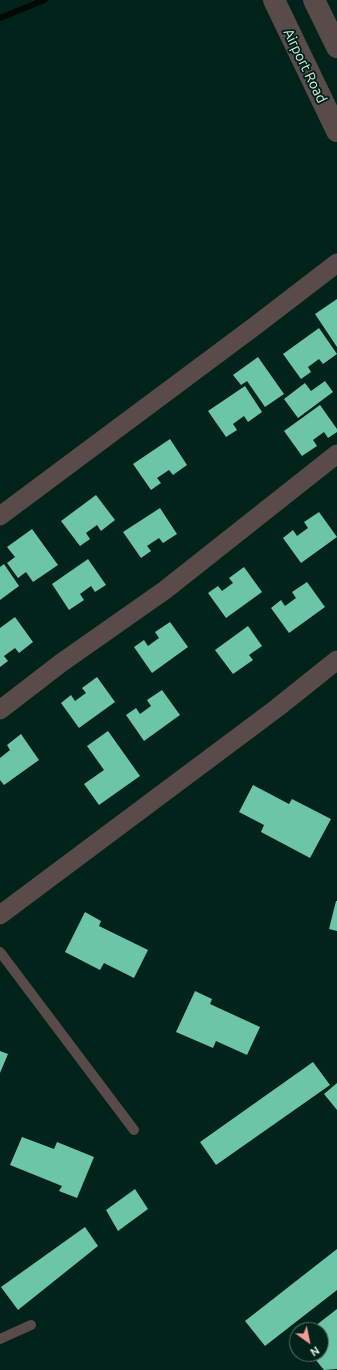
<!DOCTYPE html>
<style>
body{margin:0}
#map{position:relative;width:337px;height:1370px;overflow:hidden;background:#012319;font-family:Ubuntu,sans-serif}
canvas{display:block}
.north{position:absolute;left:289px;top:1322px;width:40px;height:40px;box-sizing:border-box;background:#012319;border:1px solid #58746b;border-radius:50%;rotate:147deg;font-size:11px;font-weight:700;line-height:16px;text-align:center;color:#daede5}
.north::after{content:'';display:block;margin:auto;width:14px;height:18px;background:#f59b97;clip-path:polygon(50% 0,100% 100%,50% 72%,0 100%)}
</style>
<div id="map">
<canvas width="337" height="1370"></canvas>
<div class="north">N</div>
</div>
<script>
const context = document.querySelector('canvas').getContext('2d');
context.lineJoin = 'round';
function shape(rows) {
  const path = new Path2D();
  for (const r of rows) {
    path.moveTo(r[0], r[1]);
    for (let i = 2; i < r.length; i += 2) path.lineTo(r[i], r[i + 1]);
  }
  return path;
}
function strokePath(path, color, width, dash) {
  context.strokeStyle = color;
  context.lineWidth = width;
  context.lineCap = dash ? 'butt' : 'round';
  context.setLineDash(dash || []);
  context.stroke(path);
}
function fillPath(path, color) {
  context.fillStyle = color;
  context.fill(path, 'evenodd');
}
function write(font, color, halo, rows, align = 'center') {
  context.font = font + ' Ubuntu,sans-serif';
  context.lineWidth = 4;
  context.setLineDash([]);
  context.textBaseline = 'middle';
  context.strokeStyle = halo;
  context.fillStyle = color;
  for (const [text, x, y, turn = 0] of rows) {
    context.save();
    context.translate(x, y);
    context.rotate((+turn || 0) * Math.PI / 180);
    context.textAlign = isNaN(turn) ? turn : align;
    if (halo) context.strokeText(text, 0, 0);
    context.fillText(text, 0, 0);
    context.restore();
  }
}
const stream = shape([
 [0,18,45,0]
]);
const building = shape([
 [337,299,337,347,315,314],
 [319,328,337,354,323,364,319,359,308,367,311,372,301,379,283,354],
 [258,357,284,394,265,407,247,381,241,385,233,375],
 [325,381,333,392,298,418,284,399,305,383,311,391],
 [245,386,262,412,248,422,244,416,233,424,237,430,226,437,208,411],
 [320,405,337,429,337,432,328,438,324,432,313,440,317,446,302,456,284,431],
 [170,439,187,465,173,475,169,470,157,478,161,483,151,490,133,464],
 [96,495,115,520,101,531,97,525,86,533,90,539,80,546,61,521],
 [160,508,177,534,163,543,159,538,147,546,151,551,141,558,123,532],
 [319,512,337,537,301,563,283,538,293,530,297,536,308,528,304,522],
 [32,529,58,565,33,582,26,572,18,578,7,563,15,557,7,547],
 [88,559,106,585,95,592,91,586,80,594,84,600,69,610,52,584],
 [4,564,19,586,0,600,0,567],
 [244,567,262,592,226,618,208,593,218,586,222,591,233,583,229,578],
 [307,582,325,607,289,633,271,608,281,600,285,606,296,598,292,592],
 [15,617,33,642,19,653,15,648,4,656,8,661,0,667,0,628],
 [170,622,188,647,152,673,134,647,144,640,148,646,159,638,155,632],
 [248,626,262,646,249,655,253,660,233,674,215,650],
 [97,677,115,702,79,728,61,703,71,695,75,701,86,693,82,688],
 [162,690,180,715,144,741,126,715,136,708,140,714,151,706,147,700],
 [108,731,140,776,99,805,84,784,104,770,87,746],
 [21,734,39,760,4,785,0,780,0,758,10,750,7,745],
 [253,785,289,804,292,799,331,819,310,858,261,832,264,825,239,812],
 [336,901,337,901,337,931,329,929],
 [85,912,101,921,99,926,148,950,134,978,104,963,100,970,65,952],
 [195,991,212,999,210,1004,260,1027,247,1055,216,1041,213,1048,176,1032],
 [0,1051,8,1054,0,1073],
 [313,1062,330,1085,216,1165,200,1142],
 [337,1083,337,1110,324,1094],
 [22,1137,54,1149,57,1142,94,1157,77,1198,59,1191,62,1186,10,1165],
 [135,1189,148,1209,118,1231,106,1210],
 [85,1227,98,1246,18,1310,1,1287],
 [337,1249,337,1290,265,1346,245,1321],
 [337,1309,337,1369,324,1370,311,1354,321,1354,321,1330,310,1330]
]);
const service = shape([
 [0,952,134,1130],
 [0,1339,31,1325]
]);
const minor = shape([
 [0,516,255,326,337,263],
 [0,710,61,663,165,590,337,454],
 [0,915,277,708,337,660]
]);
const tertiary = shape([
 [274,0,337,131],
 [314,0,337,47]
]);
const streetNames = [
 ["Airport Road",305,66,64]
];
strokePath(stream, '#000904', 6);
fillPath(building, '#6dc5a7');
strokePath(service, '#594b49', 10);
strokePath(minor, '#594b49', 19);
strokePath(tertiary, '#594b49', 22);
write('14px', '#daede5', '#012319', streetNames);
</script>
